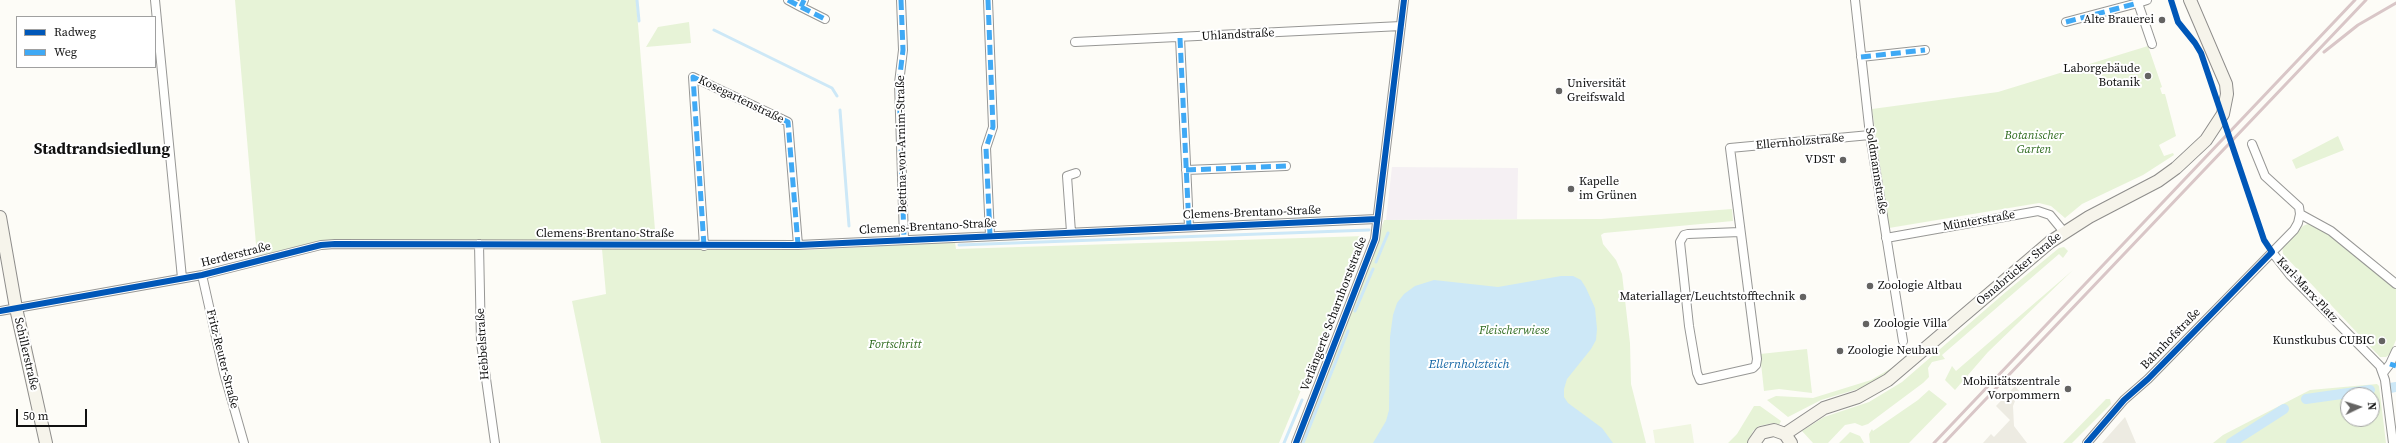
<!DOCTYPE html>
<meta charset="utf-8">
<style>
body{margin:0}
#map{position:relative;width:2396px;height:443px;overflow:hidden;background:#fdfcf7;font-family:"Source Serif 4",serif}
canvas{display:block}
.legend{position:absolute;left:16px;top:16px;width:140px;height:52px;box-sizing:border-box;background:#fff;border:1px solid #a0a0a0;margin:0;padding:5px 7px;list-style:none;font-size:12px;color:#111}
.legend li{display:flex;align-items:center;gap:8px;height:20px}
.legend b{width:20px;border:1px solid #a0a0a0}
.north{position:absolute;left:2340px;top:387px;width:40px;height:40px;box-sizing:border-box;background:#fff;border:1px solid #a0a0a0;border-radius:50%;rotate:86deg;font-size:11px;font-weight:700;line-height:16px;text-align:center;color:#111}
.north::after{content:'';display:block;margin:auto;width:14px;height:18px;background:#646362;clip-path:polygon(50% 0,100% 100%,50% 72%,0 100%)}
.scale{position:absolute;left:16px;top:409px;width:71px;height:18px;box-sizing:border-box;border:2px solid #111;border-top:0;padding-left:5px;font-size:12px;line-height:14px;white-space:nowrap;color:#111;-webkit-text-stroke:3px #fff;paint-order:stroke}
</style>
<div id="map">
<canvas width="2396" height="443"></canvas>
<ul class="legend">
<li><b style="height:5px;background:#0057b8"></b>Radweg</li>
<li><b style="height:5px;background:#3fa9f5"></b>Weg</li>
</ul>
<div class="north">N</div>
<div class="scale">50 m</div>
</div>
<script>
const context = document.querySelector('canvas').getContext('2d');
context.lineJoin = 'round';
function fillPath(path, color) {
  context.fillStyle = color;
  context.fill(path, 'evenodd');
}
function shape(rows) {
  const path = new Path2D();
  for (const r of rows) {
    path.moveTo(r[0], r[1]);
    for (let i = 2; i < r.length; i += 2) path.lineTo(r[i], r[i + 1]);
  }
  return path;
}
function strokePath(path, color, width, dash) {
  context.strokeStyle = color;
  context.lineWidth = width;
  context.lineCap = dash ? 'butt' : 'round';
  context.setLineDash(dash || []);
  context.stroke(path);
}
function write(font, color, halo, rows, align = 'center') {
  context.font = font + ' "Source Serif 4",serif';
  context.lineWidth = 4;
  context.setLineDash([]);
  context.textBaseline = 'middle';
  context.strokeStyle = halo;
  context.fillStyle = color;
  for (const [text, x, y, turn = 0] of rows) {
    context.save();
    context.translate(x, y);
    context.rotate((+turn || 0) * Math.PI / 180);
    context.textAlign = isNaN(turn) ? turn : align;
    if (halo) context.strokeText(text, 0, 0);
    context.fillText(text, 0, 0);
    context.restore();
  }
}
const industrial = shape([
 [1392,167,1518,168,1517,219,1386,220]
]);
const green = shape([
 [235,0,636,0,656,242,321,241,257,256],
 [689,22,691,43,646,47,658,27],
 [2148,46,2162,87,2160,88,2162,94,2165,94,2176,136,2159,145,2164,156,2173,153,2174,155,2143,175,2082,204,2065,218,2051,206,2039,203,1889,228,1872,109,1998,92],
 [2338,136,2344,150,2296,169,2292,160],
 [1732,209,1733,221,1604,233,1601,235,1603,244,1616,260,1622,274,1630,343,1631,384,1646,443,1298,443,1370,263,1384,220,1601,219],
 [2310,223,2317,225,2396,289,2396,340,2390,354,2386,357,2380,357,2283,254,2282,246,2303,226],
 [1365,236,1307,390,1301,390,1279,443,601,443,572,301,606,294,602,249,809,250,955,242,956,249],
 [2064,247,2068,251,2063,258,2059,254,1942,355,1945,359,1932,362,1928,368,1929,377,1923,383,1868,424,1862,426,1855,423,1845,425,1828,443,1813,443,1802,431,1824,417,1869,402,1902,382,2007,291,2059,248],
 [2073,270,1988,352,1955,390,1945,380,1952,366,1956,371],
 [1807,349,1812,393,1779,389,1764,391,1760,354],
 [1895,366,1878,383,1821,400,1788,417,1767,400,1776,396,1813,398,1871,380],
 [2377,384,2379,386,2386,443,2213,443,2223,435,2310,390],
 [2348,395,2372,395,2372,419,2348,419],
 [1929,390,1947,404,1909,443,1870,443,1869,434,1872,429,1873,431,1918,400],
 [2106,399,2110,399,2111,404,2072,443,2063,443],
 [1754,406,1760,406,1781,421,1779,425,1773,423,1759,426,1753,431,1748,443,1728,443,1737,434],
 [1850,432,1860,436,1864,443,1839,443]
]);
const pitch = shape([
 [1691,424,1694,443,1655,443,1653,430]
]);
const plaza = shape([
 [2015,386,2019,391,2013,406,2014,426,2027,443,1983,443,1991,434,1994,437,2010,420,1996,406],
 [2125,417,2136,443,2102,443,2117,426]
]);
const water = shape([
 [1561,276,1573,276,1581,280,1586,288,1595,308,1597,329,1596,340,1591,349,1567,379,1564,389,1564,397,1568,403,1602,428,1613,443,1373,443,1386,421,1389,410,1390,337,1393,315,1397,303,1404,294,1415,286,1434,280,1498,287]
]);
const stream = shape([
 [637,0,639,21],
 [714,30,832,88,837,96],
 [840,110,849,226],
 [959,245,1369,230],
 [1376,262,1388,233],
 [1355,311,1373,269],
 [1284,443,1302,400],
 [1303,443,1348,331]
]);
const canal = shape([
 [2390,388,2396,387],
 [2306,399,2370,390],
 [2231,443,2284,409]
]);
const street = shape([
 [155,0,182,278],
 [788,0,801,7,804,0],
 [901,0,903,50,899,83,904,239],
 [988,0,993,127,986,148,990,235],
 [1855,0,1870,135,1903,341],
 [2147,0,2138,3,2152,44],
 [801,7,825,19],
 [2066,22,2138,3],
 [1180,38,1189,227],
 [1075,42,1401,26],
 [1861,57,1925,50],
 [1186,170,1286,166],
 [2300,214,2331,231,2396,284],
 [1071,232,1067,176,1076,173],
 [1740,232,1688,234,1684,235,1680,242,1689,326,1697,373,1700,380,1753,368,1756,365,1757,359,1730,148,1870,135],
 [1886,238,2038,211,2050,215,2064,232],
 [479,244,481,343,495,443],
 [704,246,693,77,788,122,798,245],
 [2272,252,2290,275,2380,366,2385,380,2393,443],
 [202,275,224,373,244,443],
 [0,311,202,275,321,245,335,244,798,245,1377,219],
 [2383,373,2390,364,2396,351],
 [1296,443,1375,239,1404,0],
 [2087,443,2124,400,2148,379,2294,230,2298,223,2300,214,2299,207,2265,176,2252,144]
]);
const secondary = shape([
 [0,217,16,308,46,443],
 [1785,434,1824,408,1858,397,1888,380,2050,242,2089,217,2158,181,2176,168,2206,140,2223,114,2227,94,2226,84,2190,0],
 [1754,443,1761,433,1774,430,1785,434,1791,443]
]);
const rail = shape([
 [2324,52,2358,25,2396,3],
 [1934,443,2355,0],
 [1944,443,2366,0]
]);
const quiet = shape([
 [788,0,801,7,804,0],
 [901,0,903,50,899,83,904,239],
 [988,0,993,127,986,148,990,235],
 [801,7,825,19],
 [2066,22,2138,3],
 [1180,38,1189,227],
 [1861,57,1925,50],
 [1186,170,1286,166],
 [704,246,693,77,788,122,798,245],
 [2390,364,2396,366]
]);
const cycleway = shape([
 [0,311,202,275,321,245,335,244,798,245,1377,219],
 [1296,443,1375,239,1404,0],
 [2087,443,2124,400,2148,379,2272,252,2264,240,2201,53,2195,43,2178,22,2171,0]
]);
const markers = [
 [2162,20,4,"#646362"],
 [2148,76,4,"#646362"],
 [1559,91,4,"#646362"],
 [1843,160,4,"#646362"],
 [1571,189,4,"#646362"],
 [1870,286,4,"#646362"],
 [1803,297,4,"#646362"],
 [1866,324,4,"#646362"],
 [2382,341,4,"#646362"],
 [1840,351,4,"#646362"],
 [2068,389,4,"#646362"]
];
const poiNames = [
 ["Alte Brauerei",2154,20],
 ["Laborgebäude",2140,69],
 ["Botanik",2140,83],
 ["Universität",1567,84,"left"],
 ["Greifswald",1567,98,"left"],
 ["VDST",1835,160],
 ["Kapelle",1579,182,"left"],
 ["im Grünen",1579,196,"left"],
 ["Zoologie Altbau",1878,286,"left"],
 ["Materiallager/Leuchtstofftechnik",1795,297],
 ["Zoologie Villa",1874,324,"left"],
 ["Kunstkubus CUBIC",2374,341],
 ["Zoologie Neubau",1848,351,"left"],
 ["Mobilitätszentrale",2060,382],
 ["Vorpommern",2060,396]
];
const streetNames = [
 ["Uhlandstraße",1238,35,-3],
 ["Kosegartenstraße",741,100,26],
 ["Ellernholzstraße",1800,142,-5],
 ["Bettina-von-Arnim-Straße",902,144,-91],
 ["Soldmannstraße",1876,171,81],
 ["Clemens-Brentano-Straße",1252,213,-2],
 ["Münterstraße",1979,221,-10],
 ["Clemens-Brentano-Straße",928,227,-3],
 ["Clemens-Brentano-Straße",605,234],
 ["Herderstraße",236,255,-14],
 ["Osnabrücker Straße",2019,269,-40],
 ["Karl-Marx-Platz",2307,290,47],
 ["Verlängerte Scharnhorststraße",1334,314,-69],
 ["Bahnhofstraße",2171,339,-46],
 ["Hebbelstraße",483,344,-94],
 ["Schillerstraße",26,354,77],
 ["Fritz-Reuter-Straße",222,359,76]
];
const parkNames = [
 ["Botanischer",2034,136],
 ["Garten",2034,150],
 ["Fleischerwiese",1514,331],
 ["Fortschritt",895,345]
];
const waterNames = [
 ["Ellernholzteich",1469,365]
];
const districtNames = [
 ["Stadtrandsiedlung",102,150]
];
fillPath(industrial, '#f5f0f3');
fillPath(green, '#e7f3d7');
fillPath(pitch, '#f0f6e1');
fillPath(plaza, '#edebe2');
fillPath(water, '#cde8f7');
strokePath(stream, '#cde8f7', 3);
strokePath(canal, '#cde8f7', 10);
strokePath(street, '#979795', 10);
strokePath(secondary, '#8e8d8b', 14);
strokePath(street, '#fffffe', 8);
strokePath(secondary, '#f6f4eb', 12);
strokePath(rail, '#d9c6c7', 3);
strokePath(quiet, '#3fa9f5', 5, [10, 5]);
strokePath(cycleway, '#0057b8', 6);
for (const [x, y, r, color] of markers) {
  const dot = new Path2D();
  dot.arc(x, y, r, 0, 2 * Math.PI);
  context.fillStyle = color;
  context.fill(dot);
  strokePath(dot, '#fff', 1.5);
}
write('12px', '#111', '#fff', poiNames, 'right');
write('12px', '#111', '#fff', streetNames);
write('italic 12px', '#2f6b1f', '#fff', parkNames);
write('italic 13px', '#1768a6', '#fff', waterNames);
write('bold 16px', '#111', '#fff', districtNames);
</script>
